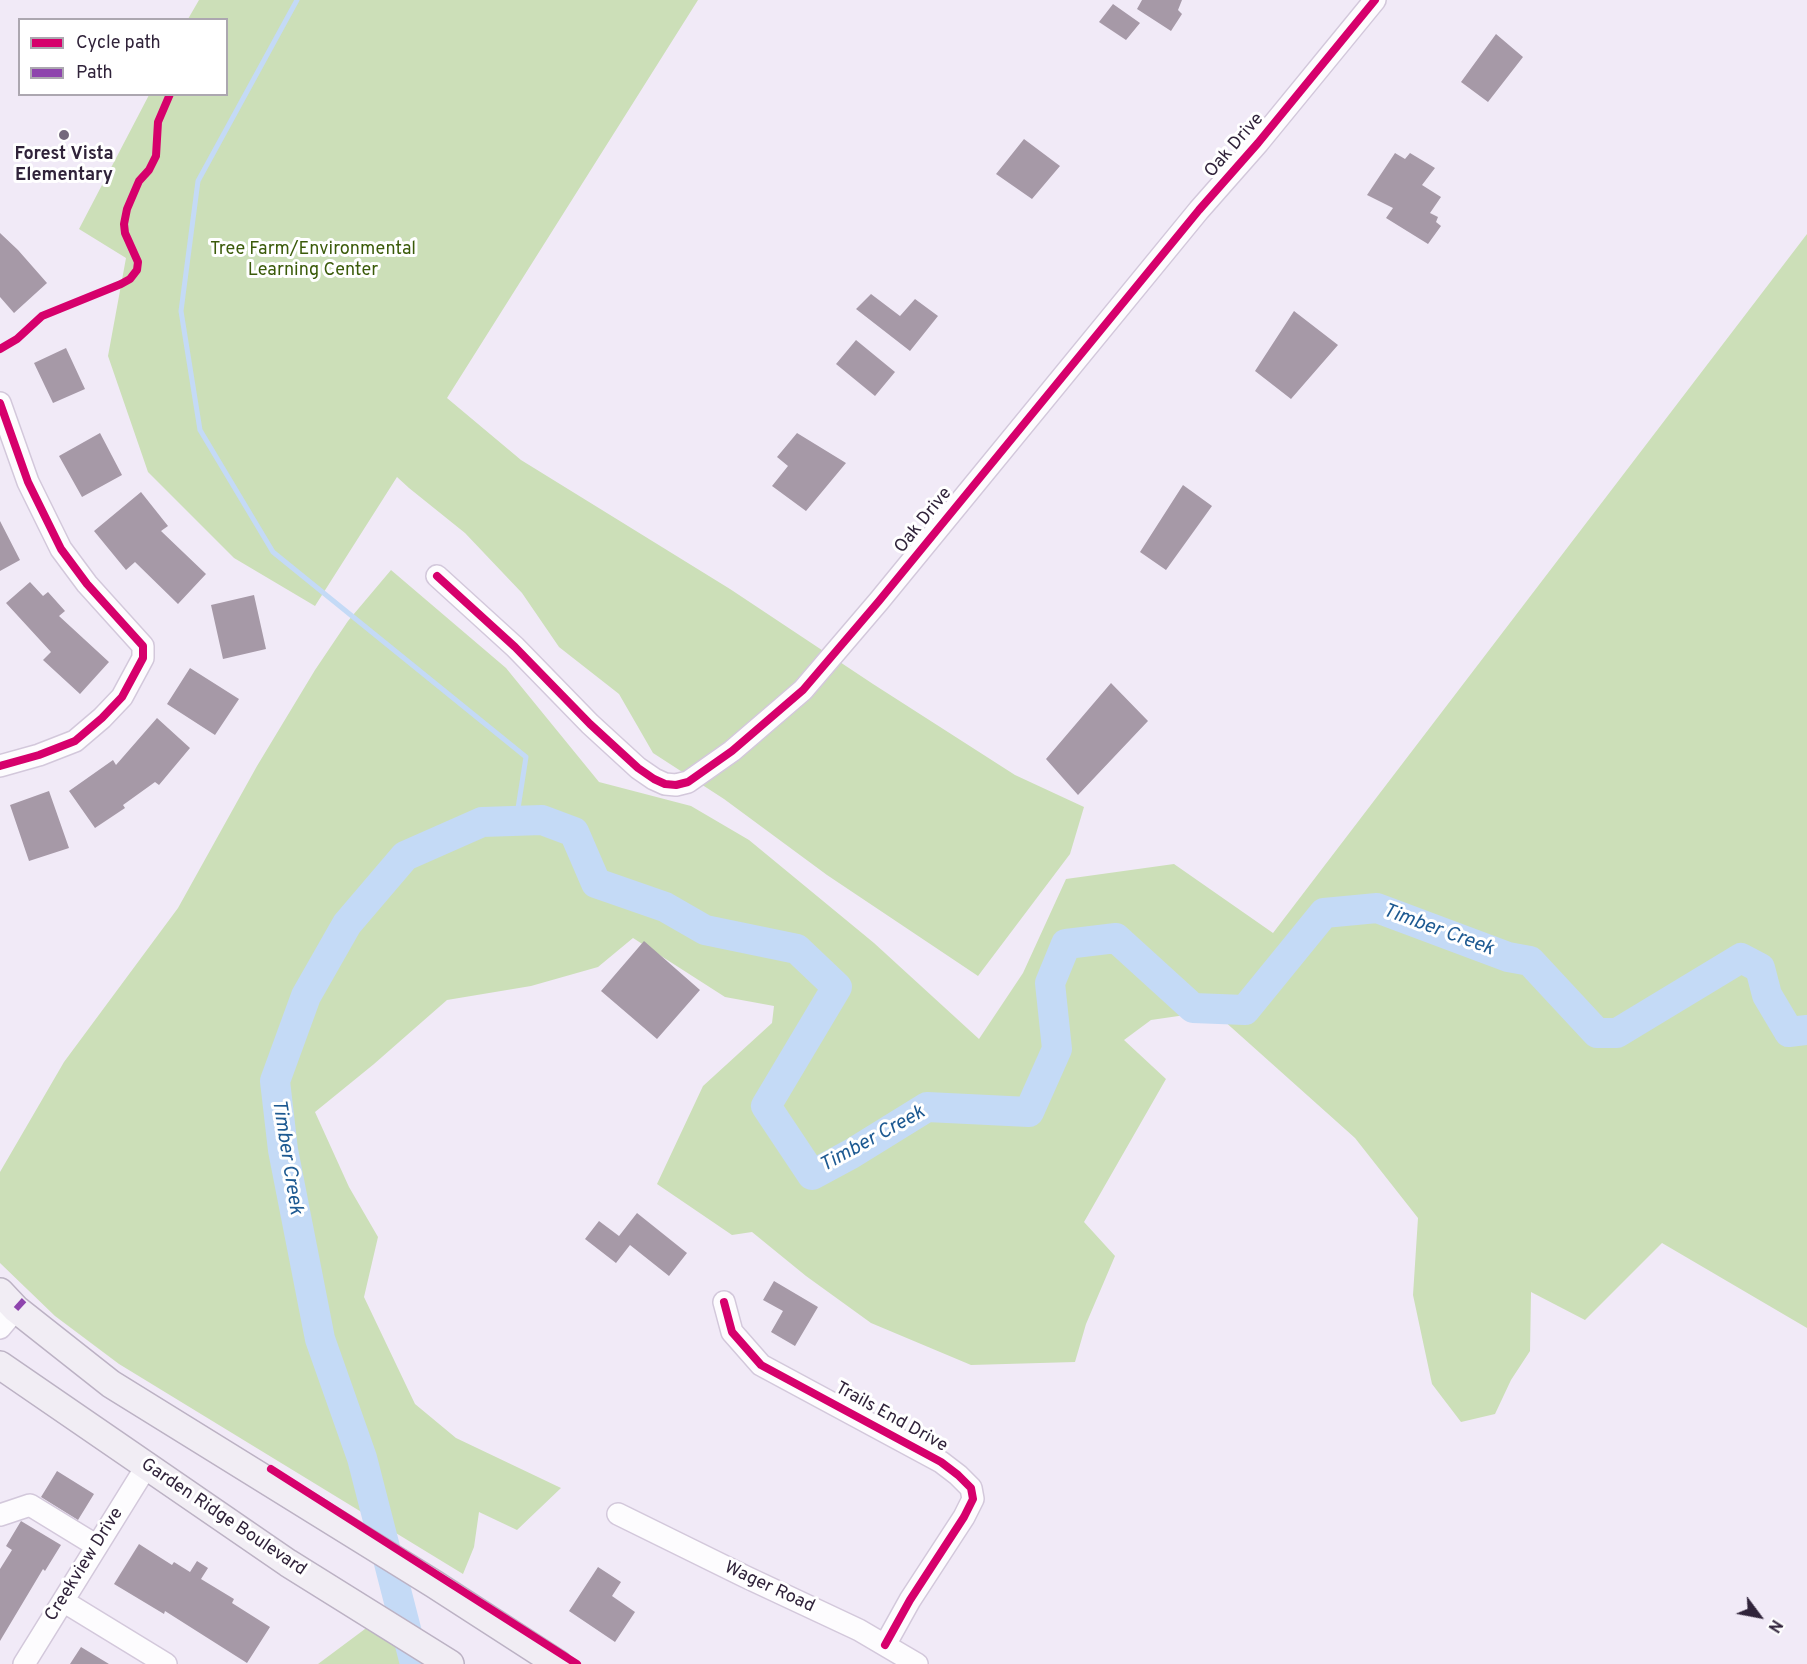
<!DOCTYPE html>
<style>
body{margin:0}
#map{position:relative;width:1807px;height:1664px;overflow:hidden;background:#f1eaf7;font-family:Overpass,sans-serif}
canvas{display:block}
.legend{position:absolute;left:18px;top:18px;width:210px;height:78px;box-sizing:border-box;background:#fff;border:2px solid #aca7b0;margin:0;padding:8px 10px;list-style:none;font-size:18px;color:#30233a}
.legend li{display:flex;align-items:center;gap:12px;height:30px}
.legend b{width:30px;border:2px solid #aca7b0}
.north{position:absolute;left:1729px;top:1586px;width:60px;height:60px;-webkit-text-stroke:4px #fff;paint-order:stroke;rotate:122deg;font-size:16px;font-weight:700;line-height:24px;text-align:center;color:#30233a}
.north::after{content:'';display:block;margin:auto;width:21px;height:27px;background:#30233a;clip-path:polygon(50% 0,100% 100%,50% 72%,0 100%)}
</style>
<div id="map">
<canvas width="1807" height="1664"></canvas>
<ul class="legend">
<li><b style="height:8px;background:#d6006c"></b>Cycle path</li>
<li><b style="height:8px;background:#8e44ad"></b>Path</li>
</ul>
<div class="north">N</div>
</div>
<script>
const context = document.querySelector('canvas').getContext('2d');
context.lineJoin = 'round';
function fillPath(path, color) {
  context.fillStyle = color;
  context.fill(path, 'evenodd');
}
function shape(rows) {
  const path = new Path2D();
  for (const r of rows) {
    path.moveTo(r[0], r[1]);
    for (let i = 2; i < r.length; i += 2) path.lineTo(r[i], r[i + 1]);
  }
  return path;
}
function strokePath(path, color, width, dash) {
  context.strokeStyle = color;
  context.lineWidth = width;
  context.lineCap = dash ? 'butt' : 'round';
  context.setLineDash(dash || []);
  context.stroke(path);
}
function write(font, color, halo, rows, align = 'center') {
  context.font = font + ' Overpass,sans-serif';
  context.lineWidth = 6;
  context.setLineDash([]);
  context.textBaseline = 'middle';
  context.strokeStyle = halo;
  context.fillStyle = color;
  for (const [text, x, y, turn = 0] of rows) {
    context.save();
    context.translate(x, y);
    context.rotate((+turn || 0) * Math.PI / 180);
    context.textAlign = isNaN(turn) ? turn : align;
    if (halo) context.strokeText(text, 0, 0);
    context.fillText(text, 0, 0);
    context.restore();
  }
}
const green = shape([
 [199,0,698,0,447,398,521,460,730,589,873,684,1015,775,1084,807,1070,854,978,976,827,875,724,799,653,753,619,694,559,647,522,593,465,533,409,488,397,477,315,606,234,558,148,472,108,356,126,258,79,229,149,95,226,94,226,20,188,19],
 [1807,234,1807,1328,1662,1243,1585,1320,1531,1292,1530,1351,1511,1380,1495,1414,1461,1422,1432,1384,1413,1295,1418,1218,1355,1138,1213,1011,1151,1020,1124,1040,1166,1079,1084,1222,1115,1256,1086,1324,1075,1362,971,1365,871,1323,806,1276,752,1232,732,1235,657,1184,703,1086,772,1023,774,1006,725,997,633,938,598,967,531,986,447,1000,374,1064,315,1112,349,1187,378,1237,364,1297,415,1404,456,1438,561,1488,517,1530,479,1512,474,1547,463,1574,119,1364,55,1316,0,1263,0,1172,64,1062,178,908,257,766,315,670,348,621,391,570,506,668,599,782,691,806,749,840,874,943,979,1039,1023,973,1066,879,1174,864,1273,933],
 [369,1626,426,1664,318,1664]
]);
const stream = shape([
 [297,0,198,181,181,311,200,430,273,552,526,757,516,821]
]);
const river = shape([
 [415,1664,362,1458,320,1339,283,1150,275,1081,306,996,347,924,405,856,482,822,542,820,574,832,596,883,665,907,705,930,797,949,837,987,766,1106,812,1175,851,1154,927,1107,1029,1112,1057,1049,1050,983,1066,944,1116,938,1193,1008,1245,1010,1324,913,1377,908,1508,957,1530,961,1597,1033,1617,1033,1741,958,1760,968,1767,995,1789,1032,1807,1030]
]);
const building = shape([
 [1142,0,1182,0,1178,10,1182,14,1171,31,1137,9],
 [1113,4,1140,23,1126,40,1099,22],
 [1496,34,1523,57,1488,102,1461,82],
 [1024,139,1060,166,1032,199,996,174],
 [1395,153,1405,159,1410,153,1435,168,1422,185,1441,197,1430,213,1438,217,1436,222,1441,226,1428,244,1386,218,1393,208,1367,195],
 [0,233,18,250,47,283,14,313,0,297],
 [871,294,900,316,915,299,938,316,910,351,856,309],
 [1294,311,1338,345,1291,399,1255,371],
 [856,340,895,372,875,396,836,364],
 [66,348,85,389,53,403,34,363],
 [100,433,122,475,82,497,59,456],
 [797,433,846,463,806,511,772,486,788,466,777,457],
 [1183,485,1212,506,1166,570,1140,552],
 [141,492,168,526,161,531,206,574,178,604,135,562,126,570,94,531],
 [0,521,20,560,0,571],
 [30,582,43,596,48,592,65,611,59,616,109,662,80,694,43,660,51,652,6,603],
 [254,595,266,649,223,659,211,605],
 [190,668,239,699,215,735,167,704],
 [1111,683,1148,721,1078,795,1046,759],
 [157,718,190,748,159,785,155,782,123,805,125,808,95,828,69,791,113,760,116,765],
 [49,791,69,848,29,861,10,805],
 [644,941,700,990,657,1039,601,991],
 [637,1213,687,1253,669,1276,630,1245,616,1263,585,1239,599,1221,619,1236],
 [774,1281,818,1307,795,1346,771,1332,783,1311,763,1300],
 [57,1471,94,1494,78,1520,41,1497],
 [21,1521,61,1545,45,1571,43,1569,0,1641,0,1569,12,1550,6,1546],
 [139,1544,172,1565,174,1562,190,1572,197,1561,208,1568,201,1579,234,1599,232,1603,270,1627,247,1663,165,1611,164,1614,114,1584],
 [598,1567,621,1582,612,1596,635,1612,615,1642,569,1611],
 [81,1647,109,1664,70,1664]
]);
const minor = shape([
 [0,403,28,482,61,549,87,584,143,646,143,658,122,697,102,718,75,741,39,755,0,766],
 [437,576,515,647,590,724,638,768,654,779,665,784,676,785,688,782,732,751,803,690,879,601,1199,210,1258,143,1375,0],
 [724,1302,732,1332,761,1365,941,1462,958,1475,971,1488,973,1499,964,1517,910,1600,885,1645],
 [0,1328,16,1309],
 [618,1514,746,1577,859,1630,917,1664],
 [0,1515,30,1505,97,1546],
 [63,1601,166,1664],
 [24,1664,146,1467]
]);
const major = shape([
 [0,1292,16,1309,111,1384,434,1584,558,1664],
 [0,1365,288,1563,450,1664]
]);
const quiet = shape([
 [16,1309,26,1298]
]);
const cycleway = shape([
 [0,349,17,339,42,316,121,284,130,279,137,270,138,262,125,233,124,224,127,209,139,181,149,170,156,156,158,122,170,94],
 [0,403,28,482,61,549,87,584,143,646,143,658,122,697,102,718,75,741,39,755,0,766],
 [437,576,515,647,590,724,638,768,654,779,665,784,676,785,688,782,732,751,803,690,879,601,1199,210,1258,143,1375,0],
 [724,1302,732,1332,761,1365,941,1462,958,1475,971,1488,973,1499,964,1517,910,1600,885,1645],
 [271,1469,577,1664]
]);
const markers = [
 [64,135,6,"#74697c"]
];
const streetNames = [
 ["Oak Drive",1235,146,-49],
 ["Oak Drive",924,521,-51],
 ["Trails End Drive",891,1418,29],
 ["Garden Ridge Boulevard",223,1518,34],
 ["Creekview Drive",85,1565,-58],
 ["Wager Road",769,1588,25]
];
const poiNames = [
 ["Forest Vista",64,155],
 ["Elementary",64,176]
];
const parkNames = [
 ["Tree Farm/Environmental",313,250],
 ["Learning Center",313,271]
];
const waterNames = [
 ["Timber Creek",1438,931,20],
 ["Timber Creek",873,1140,-29],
 ["Timber Creek",286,1157,81]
];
fillPath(green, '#ccdfb8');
strokePath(stream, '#c4daf6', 5);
strokePath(river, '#c4daf6', 30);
fillPath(building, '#a699a7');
strokePath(minor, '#d3c8db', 24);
strokePath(major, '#bcb2c4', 30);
strokePath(minor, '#fdfcfe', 21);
strokePath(major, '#f1edf4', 27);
strokePath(quiet, '#8e44ad', 6, [12, 6]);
strokePath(cycleway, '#d6006c', 8);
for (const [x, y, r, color] of markers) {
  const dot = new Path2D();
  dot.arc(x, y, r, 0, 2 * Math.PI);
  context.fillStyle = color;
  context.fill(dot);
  strokePath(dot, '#fff', 2);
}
write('18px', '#30233a', '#fff', streetNames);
write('bold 18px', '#30233a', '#fff', poiNames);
write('18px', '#3b5b0a', '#fff', parkNames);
write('italic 20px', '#1e5a92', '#fff', waterNames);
</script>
